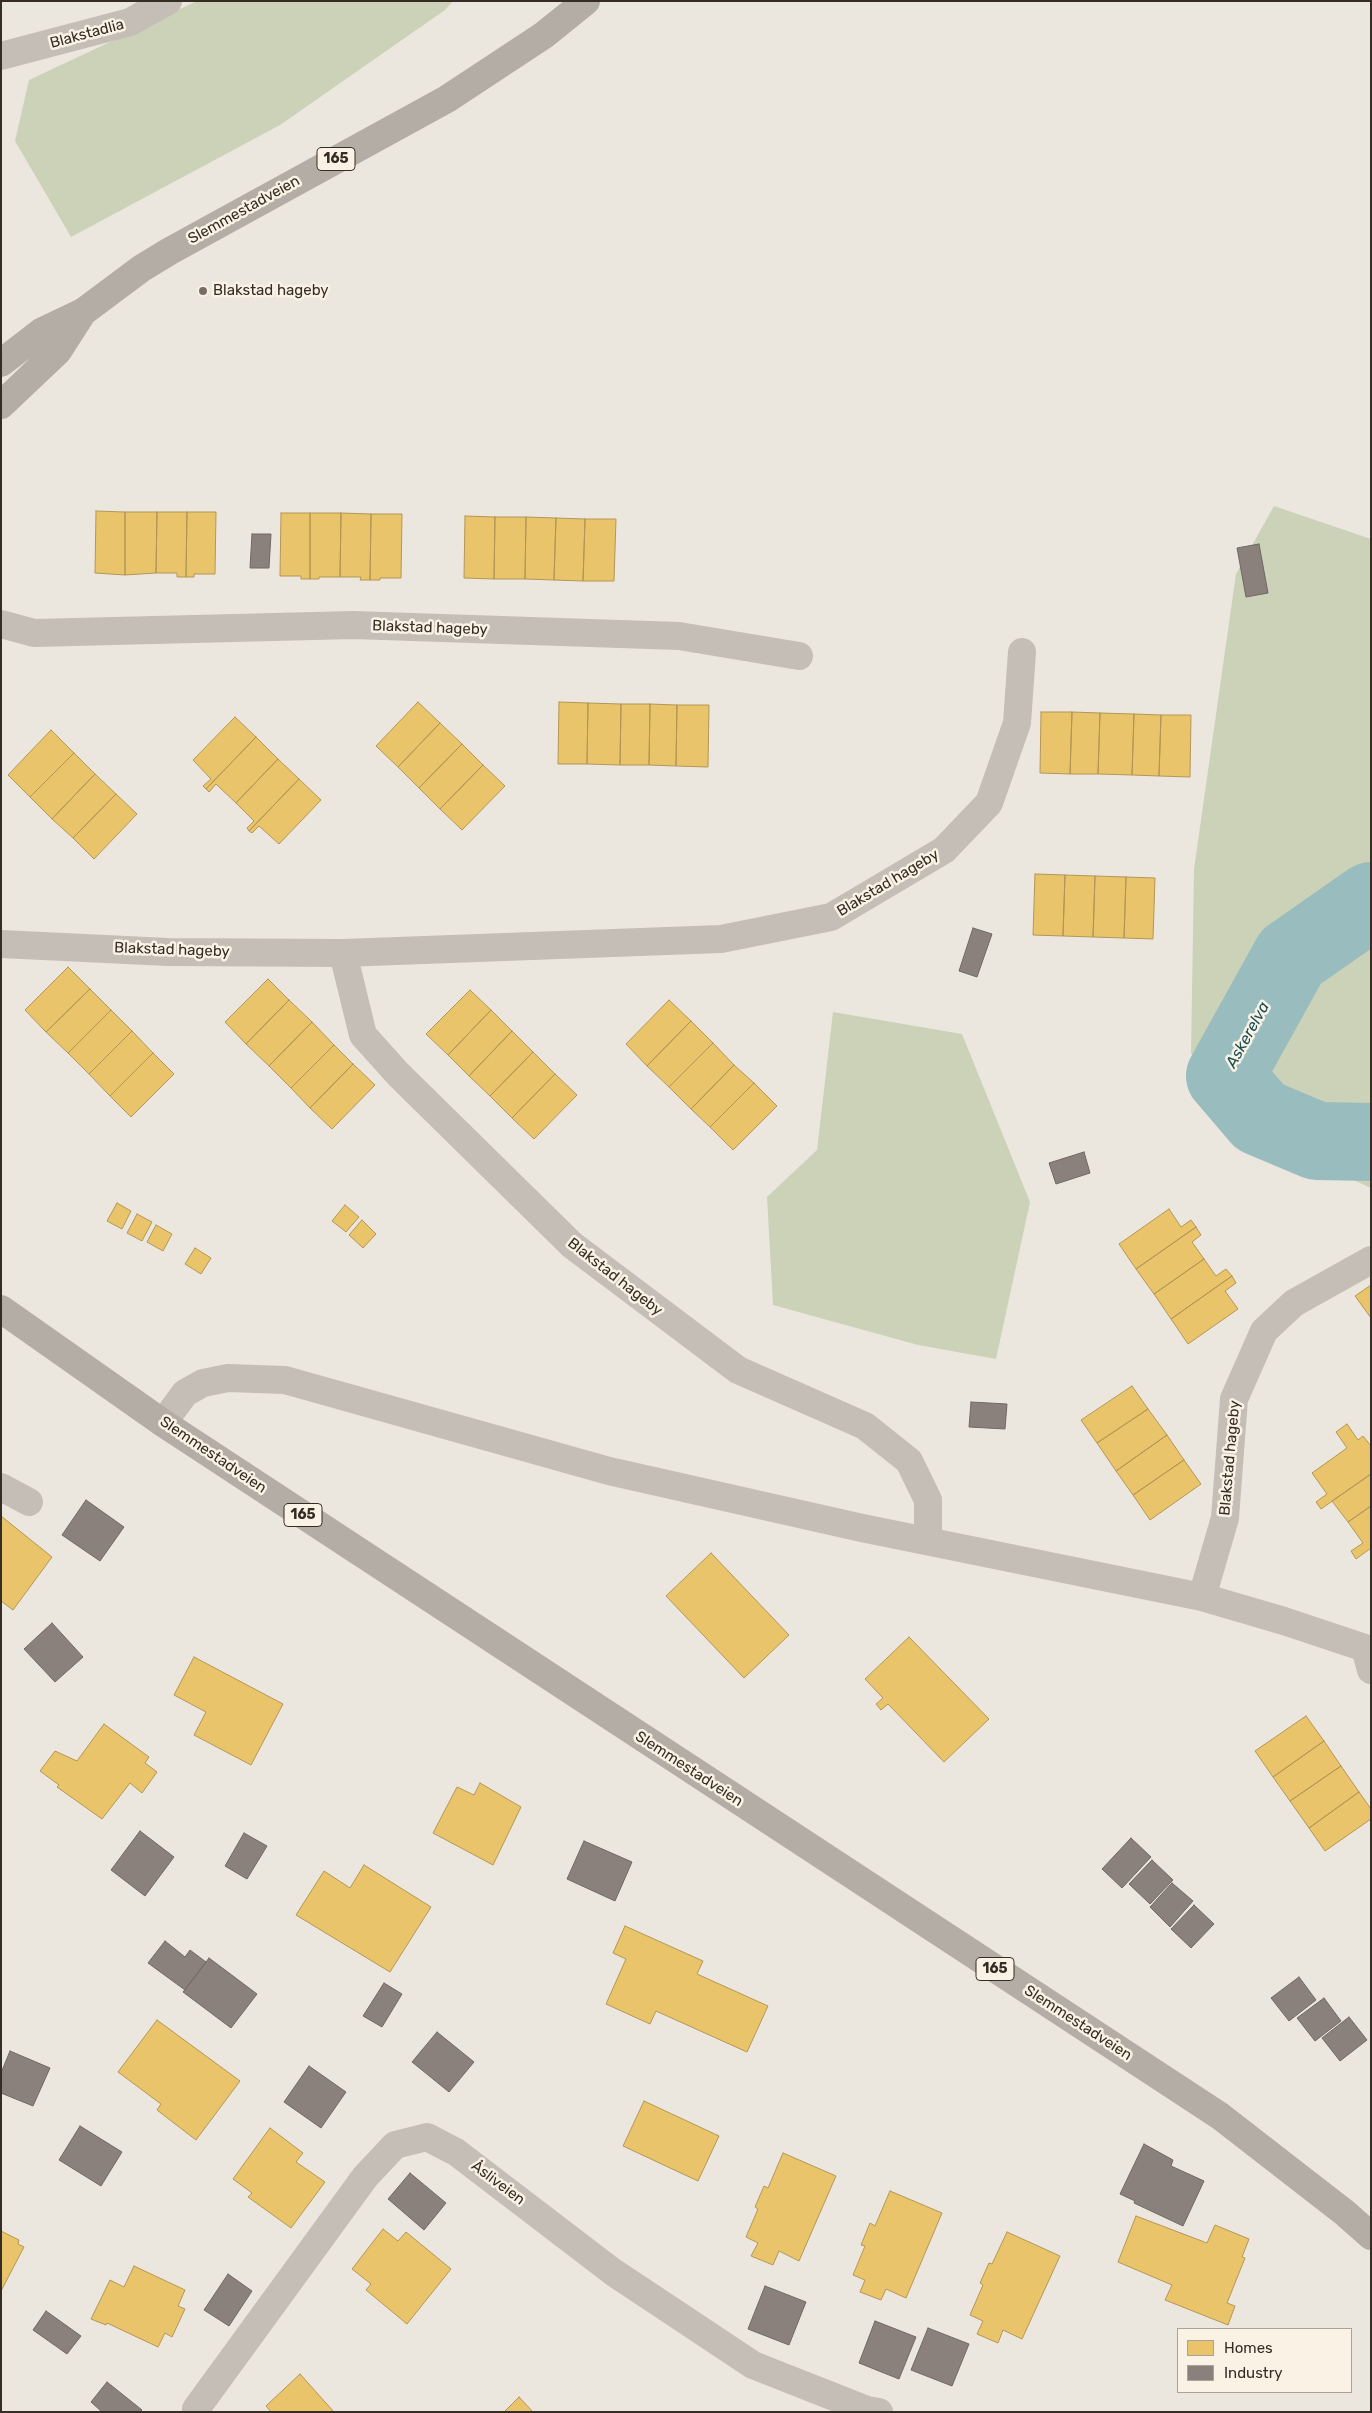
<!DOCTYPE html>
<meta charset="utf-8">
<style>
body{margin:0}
#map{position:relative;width:1372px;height:2413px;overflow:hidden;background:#ece7de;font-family:Rubik,sans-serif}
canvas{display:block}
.frame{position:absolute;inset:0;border:2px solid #352c26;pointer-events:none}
.legend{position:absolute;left:1177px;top:2328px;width:175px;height:65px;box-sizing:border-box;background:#faf2e4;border:1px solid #aba398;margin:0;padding:6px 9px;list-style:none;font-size:15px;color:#352c26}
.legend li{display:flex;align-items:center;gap:10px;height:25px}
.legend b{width:25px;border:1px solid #aba398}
</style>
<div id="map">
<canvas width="1372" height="2413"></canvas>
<div class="frame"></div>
<ul class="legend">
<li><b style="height:14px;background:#e9c46a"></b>Homes</li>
<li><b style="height:14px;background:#8a817c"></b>Industry</li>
</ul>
</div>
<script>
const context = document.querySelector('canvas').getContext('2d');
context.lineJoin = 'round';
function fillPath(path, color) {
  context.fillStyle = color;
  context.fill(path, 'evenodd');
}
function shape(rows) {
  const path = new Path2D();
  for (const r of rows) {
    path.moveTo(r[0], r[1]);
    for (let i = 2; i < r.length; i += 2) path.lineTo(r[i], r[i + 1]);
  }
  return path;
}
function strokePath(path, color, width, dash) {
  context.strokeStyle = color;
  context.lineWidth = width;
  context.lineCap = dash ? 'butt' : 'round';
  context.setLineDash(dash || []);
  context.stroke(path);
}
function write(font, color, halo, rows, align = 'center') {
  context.font = font + ' Rubik,sans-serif';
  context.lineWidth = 5;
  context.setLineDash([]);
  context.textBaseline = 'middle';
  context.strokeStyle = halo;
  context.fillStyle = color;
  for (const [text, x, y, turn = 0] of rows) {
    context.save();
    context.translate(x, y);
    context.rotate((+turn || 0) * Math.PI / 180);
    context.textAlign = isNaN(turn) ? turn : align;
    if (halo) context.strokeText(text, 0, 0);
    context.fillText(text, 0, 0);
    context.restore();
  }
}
const green = shape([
 [197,1,453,1,445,10,280,125,71,237,15,141,29,80],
 [1274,506,1371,539,1371,1188,1238,1127,1191,1053,1194,869,1236,574],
 [833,1012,962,1034,1030,1202,996,1359,918,1345,773,1305,767,1197,817,1150]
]);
const homes = shape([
 [96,511,125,512,125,575,95,573,96,511],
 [125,512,157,512,156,573,125,575,125,512],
 [157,512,187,512,186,577,177,577,177,573,156,573,157,512],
 [187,512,216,512,215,574,194,574,194,577,186,577,187,512],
 [281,513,310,513,310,579,301,579,301,576,280,576,281,513],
 [310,513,341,513,340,577,319,577,319,579,310,579,310,513],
 [341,513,371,514,370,580,360,580,361,577,340,577,341,513],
 [371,514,402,514,401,578,380,578,380,580,370,580,371,514],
 [465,516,495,517,494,579,464,578,465,516],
 [495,517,526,517,525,579,494,579,495,517],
 [526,517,556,518,554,580,525,579,526,517],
 [556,518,585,519,583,581,554,580,556,518],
 [585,519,616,519,614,581,583,581,585,519],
 [418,702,440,723,398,767,376,746,418,702],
 [559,702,588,703,587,764,558,764,559,702],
 [588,703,621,704,620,765,587,764,588,703],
 [621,704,650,704,649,765,620,765,621,704],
 [650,704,677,705,676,766,649,765,650,704],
 [677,705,709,705,708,767,676,766,677,705],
 [1041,712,1072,712,1070,774,1040,773,1041,712],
 [1072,712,1100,713,1098,774,1070,774,1072,712],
 [1100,713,1134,714,1132,775,1098,774,1100,713],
 [1134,714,1161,715,1159,776,1132,775,1134,714],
 [1161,715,1191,715,1190,777,1159,776,1161,715],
 [235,717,256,737,206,789,203,786,211,779,193,760,235,717],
 [440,723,462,744,419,788,398,767,440,723],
 [51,730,74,753,30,797,8,775,51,730],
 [256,737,278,759,236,803,216,784,209,792,206,789,256,737],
 [462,744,483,765,440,809,419,788,462,744],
 [74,753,95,774,52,819,30,797,74,753],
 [278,759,299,779,249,831,247,828,254,821,236,803,278,759],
 [483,765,505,786,462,830,440,809,483,765],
 [95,774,116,794,73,838,52,819,95,774],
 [299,779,321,800,279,844,259,826,252,833,249,831,299,779],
 [116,794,137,814,94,859,73,838,116,794],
 [1035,874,1065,875,1063,936,1033,935,1035,874],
 [1065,875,1095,876,1093,937,1063,936,1065,875],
 [1095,876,1126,877,1124,938,1093,937,1095,876],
 [1126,877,1155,878,1153,939,1124,938,1126,877],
 [68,967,90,989,46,1032,25,1010,68,967],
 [268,979,289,1000,246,1044,225,1022,268,979],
 [90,989,111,1010,68,1053,46,1032,90,989],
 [470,990,491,1010,448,1055,426,1034,470,990],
 [289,1000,312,1022,269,1066,246,1044,289,1000],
 [669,1000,691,1021,647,1066,626,1044,669,1000],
 [111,1010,132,1031,89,1074,68,1053,111,1010],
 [491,1010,512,1031,469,1076,448,1055,491,1010],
 [691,1021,713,1043,669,1087,647,1066,691,1021],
 [312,1022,334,1045,291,1088,269,1066,312,1022],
 [132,1031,153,1053,110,1096,89,1074,132,1031],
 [512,1031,533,1052,490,1096,469,1076,512,1031],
 [713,1043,734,1065,691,1109,669,1087,713,1043],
 [334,1045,353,1064,310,1108,291,1088,334,1045],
 [533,1052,555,1074,512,1118,490,1096,533,1052],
 [153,1053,174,1074,131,1117,110,1096,153,1053],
 [353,1064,375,1085,332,1129,310,1108,353,1064],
 [734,1065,754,1083,710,1127,691,1109,734,1065],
 [555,1074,577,1095,534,1139,512,1118,555,1074],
 [754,1083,777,1106,733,1150,710,1127,754,1083],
 [117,1203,131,1211,122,1229,107,1221,117,1203],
 [345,1205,359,1217,346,1232,332,1221,345,1205],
 [1169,1209,1181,1227,1191,1220,1196,1227,1136,1269,1119,1244,1169,1209],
 [137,1214,152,1222,142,1241,127,1233,137,1214],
 [362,1220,376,1234,363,1248,349,1235,362,1220],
 [156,1225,172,1234,163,1251,147,1242,156,1225],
 [1196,1227,1201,1235,1192,1242,1204,1259,1154,1294,1136,1269,1196,1227],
 [195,1248,211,1258,201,1274,185,1264,195,1248],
 [1204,1259,1216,1276,1226,1269,1232,1276,1171,1319,1154,1294,1204,1259],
 [1232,1276,1236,1283,1225,1291,1238,1309,1188,1344,1171,1319,1232,1276],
 [1371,1285,1371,1318,1355,1296,1371,1285],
 [1132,1386,1148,1409,1097,1443,1081,1420,1132,1386],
 [1148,1409,1167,1435,1116,1471,1097,1443,1148,1409],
 [1347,1424,1358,1440,1363,1436,1371,1446,1371,1474,1321,1509,1316,1502,1327,1494,1312,1473,1347,1448,1336,1432,1347,1424],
 [1167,1435,1184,1460,1133,1495,1116,1471,1167,1435],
 [1184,1460,1201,1484,1150,1520,1133,1495,1184,1460],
 [1371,1474,1371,1506,1348,1522,1332,1501,1371,1474],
 [1371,1506,1371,1548,1356,1559,1351,1551,1363,1543,1348,1522,1371,1506],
 [1,1516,52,1557,13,1610,1,1601,1,1516],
 [711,1553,789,1635,744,1678,666,1596,711,1553],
 [909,1637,989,1719,944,1762,888,1704,881,1710,876,1704,883,1698,865,1679,909,1637],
 [194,1657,283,1704,251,1765,194,1735,206,1712,174,1695,194,1657],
 [1306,1716,1324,1741,1273,1777,1255,1751,1306,1716],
 [104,1724,149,1757,145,1763,157,1772,142,1793,130,1783,102,1819,57,1787,59,1785,40,1771,55,1751,77,1761,104,1724],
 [1324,1741,1341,1766,1290,1801,1273,1777,1324,1741],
 [1341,1766,1359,1792,1309,1828,1290,1801,1341,1766],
 [480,1783,521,1807,493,1865,433,1833,457,1787,474,1795,480,1783],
 [1359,1792,1371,1809,1371,1819,1325,1851,1309,1828,1359,1792],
 [364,1865,431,1907,390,1972,296,1915,324,1871,350,1888,364,1865],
 [625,1926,703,1961,697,1974,768,2006,747,2052,656,2011,650,2024,606,2004,626,1959,613,1953,625,1926],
 [157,2020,240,2081,196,2140,157,2110,161,2104,118,2072,157,2020],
 [644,2101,719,2136,698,2181,623,2146,644,2101],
 [270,2128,303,2153,296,2162,325,2182,291,2228,248,2197,252,2193,233,2179,270,2128],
 [783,2153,836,2176,799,2261,779,2251,773,2265,751,2256,758,2243,746,2237,758,2209,755,2207,764,2186,768,2188,783,2153],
 [890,2191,942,2213,906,2298,886,2289,881,2300,860,2292,865,2280,853,2275,865,2246,861,2245,870,2223,875,2226,890,2191],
 [1136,2216,1207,2243,1215,2225,1249,2239,1242,2257,1245,2258,1227,2303,1235,2306,1228,2325,1165,2300,1172,2285,1118,2262,1136,2216],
 [383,2229,398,2241,406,2232,451,2269,407,2324,366,2290,371,2284,352,2269,383,2229],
 [1,2231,19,2240,18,2244,24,2247,1,2291,1,2231],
 [1007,2232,1060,2256,1022,2339,1003,2330,998,2343,977,2334,983,2321,970,2315,983,2285,980,2283,989,2263,992,2264,1007,2232],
 [134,2266,185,2290,178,2306,185,2309,172,2337,165,2333,158,2347,107,2323,106,2325,91,2319,110,2280,124,2287,134,2266],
 [300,2374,334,2412,271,2412,266,2406,300,2374],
 [519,2397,533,2412,504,2412,519,2397]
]);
const industry = shape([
 [252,534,271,534,269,568,250,568,252,534],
 [1259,544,1268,593,1246,597,1237,548,1259,544],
 [973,928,992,934,977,977,959,971,973,928],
 [1084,1152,1090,1173,1056,1184,1049,1163,1084,1152],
 [971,1402,1007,1404,1005,1429,969,1427,971,1402],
 [86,1500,124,1527,100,1561,62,1535,86,1500],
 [52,1623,83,1657,55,1682,24,1649,52,1623],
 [140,1831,174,1857,145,1896,111,1870,140,1831],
 [244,1833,267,1846,247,1879,225,1866,244,1833],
 [1131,1838,1151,1857,1122,1888,1102,1869,1131,1838],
 [584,1841,632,1862,615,1901,567,1879,584,1841],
 [1152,1860,1173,1880,1150,1904,1129,1884,1152,1860],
 [1172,1883,1193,1901,1170,1927,1150,1907,1172,1883],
 [1194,1905,1214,1924,1191,1948,1171,1929,1194,1905],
 [165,1941,185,1957,190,1950,206,1962,185,1990,148,1963,165,1941],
 [209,1958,257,1994,231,2028,183,1992,209,1958],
 [1299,1977,1316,2000,1289,2021,1271,1998,1299,1977],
 [384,1983,402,1994,382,2027,363,2016,384,1983],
 [1324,1998,1341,2021,1315,2041,1297,2018,1324,1998],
 [1349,2017,1367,2040,1340,2061,1322,2038,1349,2017],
 [437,2032,474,2062,449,2092,412,2062,437,2032],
 [10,2051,50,2068,33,2106,1,2093,1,2073,10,2051],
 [309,2066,346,2092,321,2128,284,2102,309,2066],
 [80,2126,122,2152,101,2186,59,2160,80,2126],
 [1144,2144,1173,2160,1171,2166,1204,2181,1183,2226,1134,2203,1135,2201,1120,2194,1144,2144],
 [410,2173,446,2203,424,2230,388,2199,410,2173],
 [228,2274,252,2291,229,2326,204,2310,228,2274],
 [765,2286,806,2302,789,2345,748,2329,765,2286],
 [46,2311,81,2336,67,2354,33,2330,46,2311],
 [875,2321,916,2337,899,2379,859,2363,875,2321],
 [928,2328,969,2344,952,2386,911,2370,928,2328],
 [107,2382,142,2410,140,2412,102,2412,91,2402,107,2382]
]);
const river = shape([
 [1371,901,1291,957,1225,1076,1260,1117,1317,1141,1371,1142]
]);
const minor = shape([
 [1,56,130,22,168,1],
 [1,624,34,633,353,625,679,636,799,656],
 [1,944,168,952,343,953,721,939,831,917,944,850,989,803,1017,723,1022,652],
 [343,953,363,1035,398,1074,572,1245,738,1370,865,1426,909,1461,928,1500,928,1541],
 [163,1423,185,1393,203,1383,228,1378,285,1380,609,1471,862,1528,1202,1597,1284,1621,1365,1648,1371,1670],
 [1,1487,29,1502],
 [1202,1597,1225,1518,1234,1399,1264,1331,1294,1303,1371,1260],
 [196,2409,365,2177,395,2145,427,2137,456,2152,613,2272,753,2365,867,2410,879,2412]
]);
const primary = shape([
 [1,363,41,332,83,312,142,268,170,251,447,99,544,35,586,1],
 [1,405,58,351,83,312],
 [1,1309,163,1423,1220,2116,1345,2213,1371,2236]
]);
const markers = [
 [203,291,5,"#756d66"]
];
const shields = [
 [336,159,38],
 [303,1515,38],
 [995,1969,38]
];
const shieldNames = [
 ["165",336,159],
 ["165",303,1515],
 ["165",995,1969]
];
const streetNames = [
 ["Blakstadlia",87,34,-15],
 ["Slemmestadveien",244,210,-29],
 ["Blakstad hageby",430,628,2],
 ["Blakstad hageby",888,883,-31],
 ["Blakstad hageby",172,950,2],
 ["Blakstad hageby",615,1277,38],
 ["Slemmestadveien",213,1455,34],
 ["Blakstad hageby",1230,1458,-85],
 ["Slemmestadveien",689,1769,33],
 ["Slemmestadveien",1078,2023,33],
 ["Åsliveien",498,2183,37]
];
const poiNames = [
 ["Blakstad hageby",213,291]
];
const waterNames = [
 ["Askerelva",1248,1035,-61]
];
fillPath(green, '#cbd2b7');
fillPath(homes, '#e9c46a');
strokePath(homes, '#b39656', 1);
fillPath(industry, '#8a817c');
strokePath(industry, '#706862', 1);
strokePath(river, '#99bcbe', 78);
strokePath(minor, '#c4beb7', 28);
strokePath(primary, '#b3ada6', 28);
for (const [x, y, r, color] of markers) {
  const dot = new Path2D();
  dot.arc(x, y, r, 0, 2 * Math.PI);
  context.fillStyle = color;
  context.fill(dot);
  strokePath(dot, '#faf2e4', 2);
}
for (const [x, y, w] of shields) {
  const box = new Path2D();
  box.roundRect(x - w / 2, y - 11.5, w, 23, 4);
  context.fillStyle = '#faf2e4';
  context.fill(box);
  strokePath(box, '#352c26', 1);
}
write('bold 14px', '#352c26', null, shieldNames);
write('15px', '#352c26', '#faf2e4', streetNames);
write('15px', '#352c26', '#faf2e4', poiNames, 'left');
write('italic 16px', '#1a4f58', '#faf2e4', waterNames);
</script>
